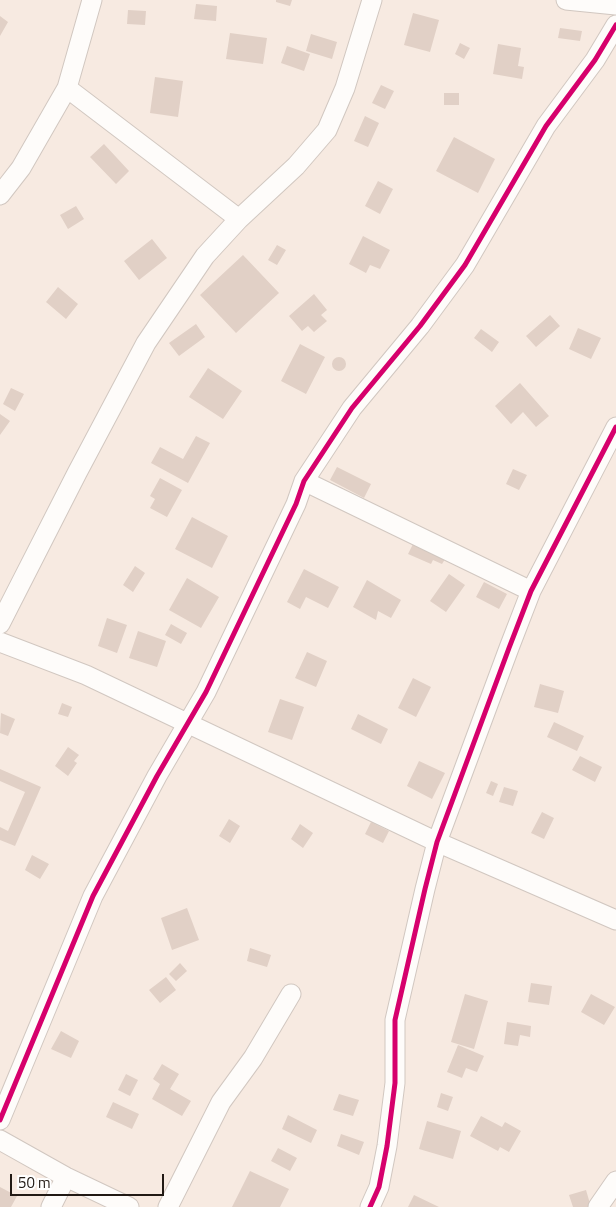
<!DOCTYPE html>
<style>
body{margin:0}
#map{position:relative;width:616px;height:1207px;overflow:hidden;background:#f7eae1;font-family:"Titillium Web",sans-serif}
canvas{display:block}
.scale{position:absolute;left:10px;top:1174px;width:154px;height:22px;box-sizing:border-box;border:2px solid #211914;border-top:0;padding-left:6px;font-size:15px;line-height:18px;white-space:nowrap;color:#211914;-webkit-text-stroke:4px #fff;paint-order:stroke}
</style>
<div id="map">
<canvas width="616" height="1207"></canvas>
<div class="scale">50 m</div>
</div>
<script>
const context = document.querySelector('canvas').getContext('2d');
context.lineJoin = 'round';
function fillPath(path, color) {
  context.fillStyle = color;
  context.fill(path, 'evenodd');
}
function shape(rows) {
  const path = new Path2D();
  for (const r of rows) {
    if (r.length === 3) {
      path.moveTo(r[0] + r[2], r[1]);
      path.arc(r[0], r[1], r[2], 0, 2 * Math.PI);
      continue;
    }
    path.moveTo(r[0], r[1]);
    for (let i = 2; i < r.length; i += 2) path.lineTo(r[i], r[i + 1]);
  }
  return path;
}
function strokePath(path, color, width, dash) {
  context.strokeStyle = color;
  context.lineWidth = width;
  context.lineCap = dash ? 'butt' : 'round';
  context.setLineDash(dash || []);
  context.stroke(path);
}
const building = shape([
 [276,0,292,0,290,6,276,2],
 [196,4,217,6,216,21,194,19],
 [128,10,146,11,145,25,127,24],
 [413,13,439,20,430,52,404,45],
 [0,16,8,22,0,36],
 [560,28,582,31,580,41,558,38],
 [230,33,267,38,263,64,226,59],
 [311,34,337,42,332,59,306,51],
 [460,43,470,48,464,59,455,54],
 [498,44,521,48,518,66,524,67,522,79,493,74],
 [287,46,310,54,304,71,281,63],
 [155,77,183,81,178,117,150,113],
 [381,85,394,91,385,109,372,103],
 [444,93,459,93,459,105,444,105],
 [365,116,379,123,368,147,354,141],
 [454,137,495,159,478,193,436,171],
 [104,144,129,171,116,184,90,157],
 [378,181,393,189,380,214,365,206],
 [76,206,84,219,68,229,60,215],
 [363,236,390,250,380,269,370,265,366,273,349,264],
 [152,239,167,258,139,280,124,261],
 [277,245,286,250,277,265,268,260],
 [243,255,279,293,236,333,200,295],
 [58,287,78,304,66,319,46,302],
 [314,294,327,310,321,315,327,321,314,332,308,326,302,331,289,316],
 [550,315,560,326,536,347,526,336],
 [196,324,205,337,179,356,169,343],
 [578,328,601,338,591,359,569,349],
 [481,329,499,342,492,352,474,338],
 [300,344,325,357,306,394,281,381],
 [339,364,7],
 [208,368,242,391,223,419,189,397],
 [520,383,549,416,536,427,523,412,511,424,495,406],
 [11,388,24,394,15,411,3,404],
 [0,414,10,421,0,435],
 [196,436,210,443,188,483,151,463,160,447,183,459],
 [337,467,371,484,364,498,330,480],
 [513,469,527,475,519,490,506,484],
 [160,478,182,490,167,517,150,508,155,499,150,496],
 [192,517,228,536,212,568,175,549],
 [415,540,447,556,442,564,433,560,431,564,408,554],
 [135,566,145,573,133,592,123,585],
 [304,569,339,587,328,608,306,597,300,609,287,602],
 [449,574,465,585,446,612,430,601],
 [187,578,219,597,201,628,169,610],
 [367,580,401,600,391,618,378,611,376,620,353,607],
 [484,582,507,594,499,609,476,597],
 [107,618,127,625,117,653,98,646],
 [171,624,187,633,181,644,165,635],
 [138,631,166,641,157,667,129,658],
 [307,652,327,661,316,687,295,678],
 [413,678,431,687,416,717,398,708],
 [540,684,564,691,558,713,534,707],
 [280,699,304,707,292,740,268,732],
 [62,703,72,707,68,717,58,714],
 [1,713,15,719,8,736,0,733],
 [358,714,388,729,381,744,351,729],
 [554,722,584,736,577,751,547,737],
 [68,747,79,755,74,761,77,763,68,776,55,766],
 [580,756,602,767,595,782,572,770],
 [419,761,445,773,432,799,407,786],
 [0,769,41,787,15,846,0,840,0,827,8,831,25,792,0,781],
 [491,781,498,784,493,796,486,793],
 [504,787,518,791,513,806,499,802],
 [542,812,554,818,544,839,531,833],
 [229,819,240,826,230,843,219,836],
 [371,822,389,831,383,843,365,834],
 [300,824,313,833,303,848,291,839],
 [32,855,49,864,40,879,25,870],
 [187,908,199,940,172,950,161,918],
 [250,948,271,955,267,967,247,961],
 [180,963,187,971,176,981,169,974],
 [166,977,176,990,160,1003,149,990],
 [531,983,552,986,549,1005,528,1002],
 [465,994,488,1001,474,1049,451,1042],
 [591,994,615,1007,604,1025,581,1012],
 [507,1022,531,1026,530,1037,520,1035,518,1046,504,1044],
 [61,1031,79,1041,71,1058,51,1049],
 [458,1045,484,1056,477,1072,466,1068,462,1078,447,1072],
 [162,1064,179,1074,170,1089,191,1101,182,1116,152,1099,160,1084,153,1079],
 [126,1074,138,1080,130,1096,118,1090],
 [441,1093,453,1097,448,1111,437,1107],
 [339,1094,359,1100,353,1116,333,1110],
 [113,1102,139,1114,132,1129,106,1117],
 [288,1115,317,1130,311,1143,282,1129],
 [481,1116,502,1127,505,1122,521,1131,509,1152,500,1147,498,1151,470,1136],
 [427,1121,461,1131,453,1159,419,1149],
 [341,1134,364,1142,359,1155,337,1146],
 [278,1148,297,1158,290,1171,271,1161],
 [250,1171,289,1189,280,1207,232,1207],
 [0,1187,17,1196,11,1207,0,1207],
 [586,1190,591,1207,573,1207,569,1195],
 [414,1195,439,1207,408,1207]
]);
const street = shape([
 [566,0,616,5],
 [67,88,239,219],
 [0,195,21,168,67,88,92,0],
 [304,481,531,591],
 [0,624,77,473,146,343,205,256,239,219,296,166,327,130,345,88,372,0],
 [0,642,86,675,437,842,616,920],
 [0,1120,93,896,157,776,206,692,296,504,304,481,352,408,420,326,465,265,546,126,595,60,616,25],
 [0,1140,66,1177,129,1207],
 [51,1207,66,1177],
 [168,1207,221,1102,253,1058,291,994],
 [370,1207,379,1187,387,1146,395,1083,395,1020,425,889,437,842,509,648,531,591,616,427],
 [598,1207,616,1181]
]);
const cycleway = shape([
 [0,1120,93,896,157,776,206,692,296,504,304,481,352,408,420,326,465,265,546,126,595,60,616,25],
 [370,1207,379,1187,387,1146,395,1083,395,1020,425,889,437,842,509,648,531,591,616,427]
]);
fillPath(building, '#e1d0c6');
strokePath(street, '#d1c7c0', 21);
strokePath(street, '#fefcfa', 19);
strokePath(cycleway, '#d6006c', 5);
</script>
